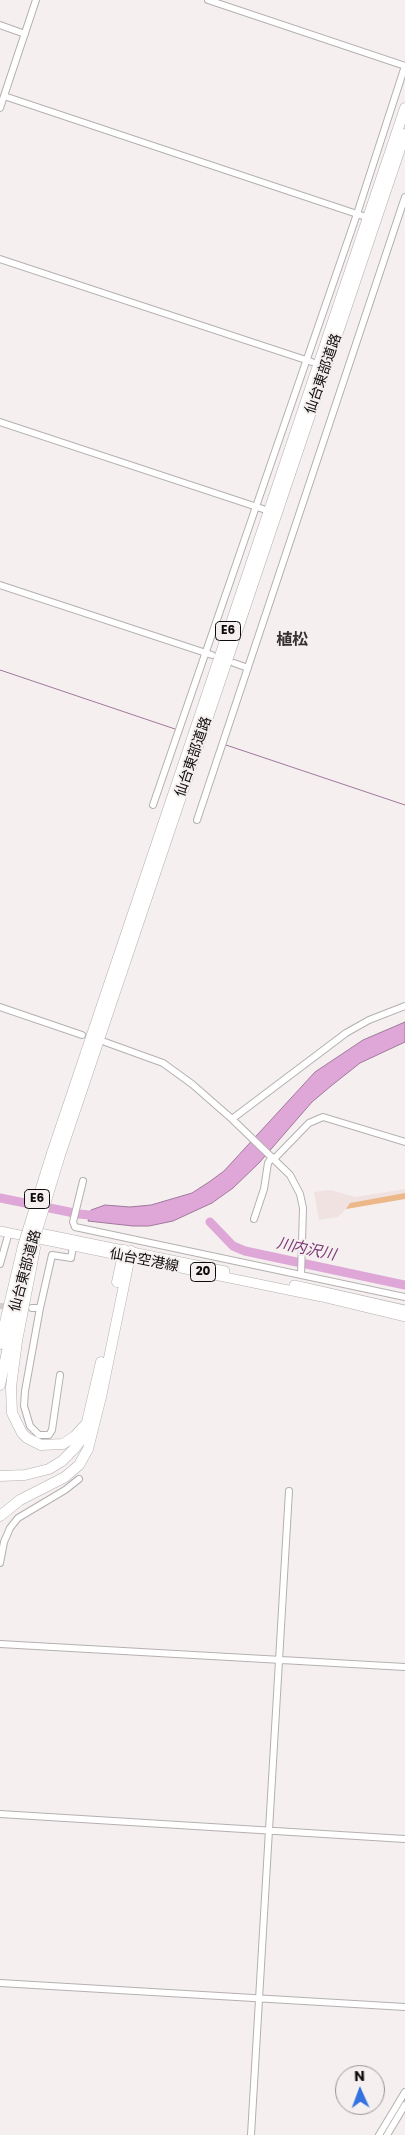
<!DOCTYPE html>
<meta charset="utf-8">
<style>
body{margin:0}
#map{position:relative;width:405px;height:2135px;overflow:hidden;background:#f5efef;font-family:Poppins,sans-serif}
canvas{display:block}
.north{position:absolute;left:335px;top:2065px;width:50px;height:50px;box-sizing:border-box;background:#f5efef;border:1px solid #999494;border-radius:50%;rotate:358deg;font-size:14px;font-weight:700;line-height:20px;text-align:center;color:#0e0c0c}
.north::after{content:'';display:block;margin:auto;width:18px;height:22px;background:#3372e0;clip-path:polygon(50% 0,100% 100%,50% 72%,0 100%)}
</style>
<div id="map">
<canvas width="405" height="2135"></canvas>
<div class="north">N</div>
</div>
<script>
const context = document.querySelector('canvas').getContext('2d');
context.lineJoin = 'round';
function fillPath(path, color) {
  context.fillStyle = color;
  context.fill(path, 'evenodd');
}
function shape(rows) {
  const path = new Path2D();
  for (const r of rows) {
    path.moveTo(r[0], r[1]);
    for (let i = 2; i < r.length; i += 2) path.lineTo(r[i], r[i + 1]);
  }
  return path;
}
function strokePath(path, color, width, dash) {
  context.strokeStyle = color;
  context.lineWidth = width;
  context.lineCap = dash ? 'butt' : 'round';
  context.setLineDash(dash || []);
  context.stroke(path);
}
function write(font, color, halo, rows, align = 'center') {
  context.font = font + ' Poppins,"Noto Sans JP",sans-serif';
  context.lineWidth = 4;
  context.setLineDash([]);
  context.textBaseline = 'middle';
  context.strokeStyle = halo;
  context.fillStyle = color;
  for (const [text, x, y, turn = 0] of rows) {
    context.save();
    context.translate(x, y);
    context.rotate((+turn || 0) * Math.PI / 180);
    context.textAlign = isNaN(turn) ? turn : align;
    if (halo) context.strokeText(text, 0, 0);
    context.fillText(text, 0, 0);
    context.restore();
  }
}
const built = shape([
 [405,1189,405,1199,346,1209,338,1217,319,1220,314,1192,331,1190,355,1197]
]);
const green = shape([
 [405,1193,405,1199,346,1209,350,1203]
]);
const water = shape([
 [405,1022,405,1042,360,1063,331,1086,312,1102,259,1163,233,1188,212,1203,173,1221,149,1226,133,1226,88,1221,91,1210,105,1205,130,1207,151,1205,192,1193,209,1182,224,1171,315,1072,363,1040,405,1022]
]);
const stream = shape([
 [0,670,175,729],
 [226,745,405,805]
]);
const river = shape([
 [0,1198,79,1214,100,1216],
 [210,1222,233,1246,245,1251,405,1285]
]);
const minorTunnel = shape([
 [0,1306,26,1307]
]);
const minor = shape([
 [208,0,405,66],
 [0,25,25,34],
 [4,96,363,216],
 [0,108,36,0],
 [0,259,312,362],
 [0,422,263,509],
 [0,585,212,655],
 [234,663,248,668],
 [153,805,357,214,405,66],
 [197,820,405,197],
 [0,1007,82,1035],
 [105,1042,163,1063,192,1084,232,1119,290,1175,300,1194,303,1208,301,1275],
 [232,1119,346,1033,369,1020,405,1006],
 [274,1159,309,1123,323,1117,405,1142],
 [83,1181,73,1222,75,1227,405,1297],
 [254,1219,264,1189,268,1163,272,1157],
 [0,1264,9,1232],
 [32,1308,40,1308,25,1391,24,1406,30,1426,39,1435,49,1435,52,1430,60,1375],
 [40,1308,52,1255,71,1258,73,1247],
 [0,1563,4,1542,10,1528,18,1518,65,1490,79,1479],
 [0,1644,405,1667],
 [0,1814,405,1839],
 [0,1983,405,2007],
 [251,2135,289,1491],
 [379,2135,405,2092],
 [387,2135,405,2105]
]);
const major = shape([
 [0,1231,322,1297,405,1317],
 [30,1231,225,1271],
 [294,1285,405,1310]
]);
const highway = shape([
 [52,1153,405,108],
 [60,1155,405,134],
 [35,1248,17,1341,11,1387,12,1413,22,1433,27,1438,41,1445,63,1444,75,1436,84,1426],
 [117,1282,124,1250],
 [0,1344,23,1246],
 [0,1385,15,1313],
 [0,1476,25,1475,49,1469,62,1461,75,1448,83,1437,87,1422,101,1362],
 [0,1516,20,1500,65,1477,79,1465,88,1449,101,1397,131,1251]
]);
const highwayBridge = shape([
 [23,1246,52,1153],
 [32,1247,60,1155]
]);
const shields = [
 [228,631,25],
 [37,1199,25],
 [203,1272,25]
];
const shieldNames = [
 ["E6",228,631],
 ["E6",37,1199],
 ["20",203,1272]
];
const streetNames = [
 ["仙台東部道路",324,374,-71],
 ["仙台東部道路",194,757,-71],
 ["仙台空港線",144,1261,11],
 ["仙台東部道路",26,1271,-75]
];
const waterNames = [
 ["川内沢川",306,1250,12]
];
const quarterNames = [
 ["植松",292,641]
];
fillPath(built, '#f1e2e2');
fillPath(green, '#ecb889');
fillPath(water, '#dea7d8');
strokePath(water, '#a0789b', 1);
strokePath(stream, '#a0789b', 1);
strokePath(river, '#dea7d8', 9);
strokePath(minorTunnel, '#d2cdcd', 6, [6, 3]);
strokePath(minor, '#b5b0b0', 8);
strokePath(major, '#b5b0b0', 10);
strokePath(highway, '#b5b0b0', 11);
strokePath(minor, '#fff', 6);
strokePath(major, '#fff', 9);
strokePath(highway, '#fff', 10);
strokePath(highwayBridge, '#b5b0b0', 11, []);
strokePath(highwayBridge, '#fff', 10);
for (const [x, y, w] of shields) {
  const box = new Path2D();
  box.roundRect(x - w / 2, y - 9.5, w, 19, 4);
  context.fillStyle = '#f5efef';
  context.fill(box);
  strokePath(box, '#0e0c0c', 1);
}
write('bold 12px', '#0e0c0c', null, shieldNames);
write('14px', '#0e0c0c', '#f5efef', streetNames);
write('italic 15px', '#793774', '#f5efef', waterNames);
write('bold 16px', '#363131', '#f5efef', quarterNames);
</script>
